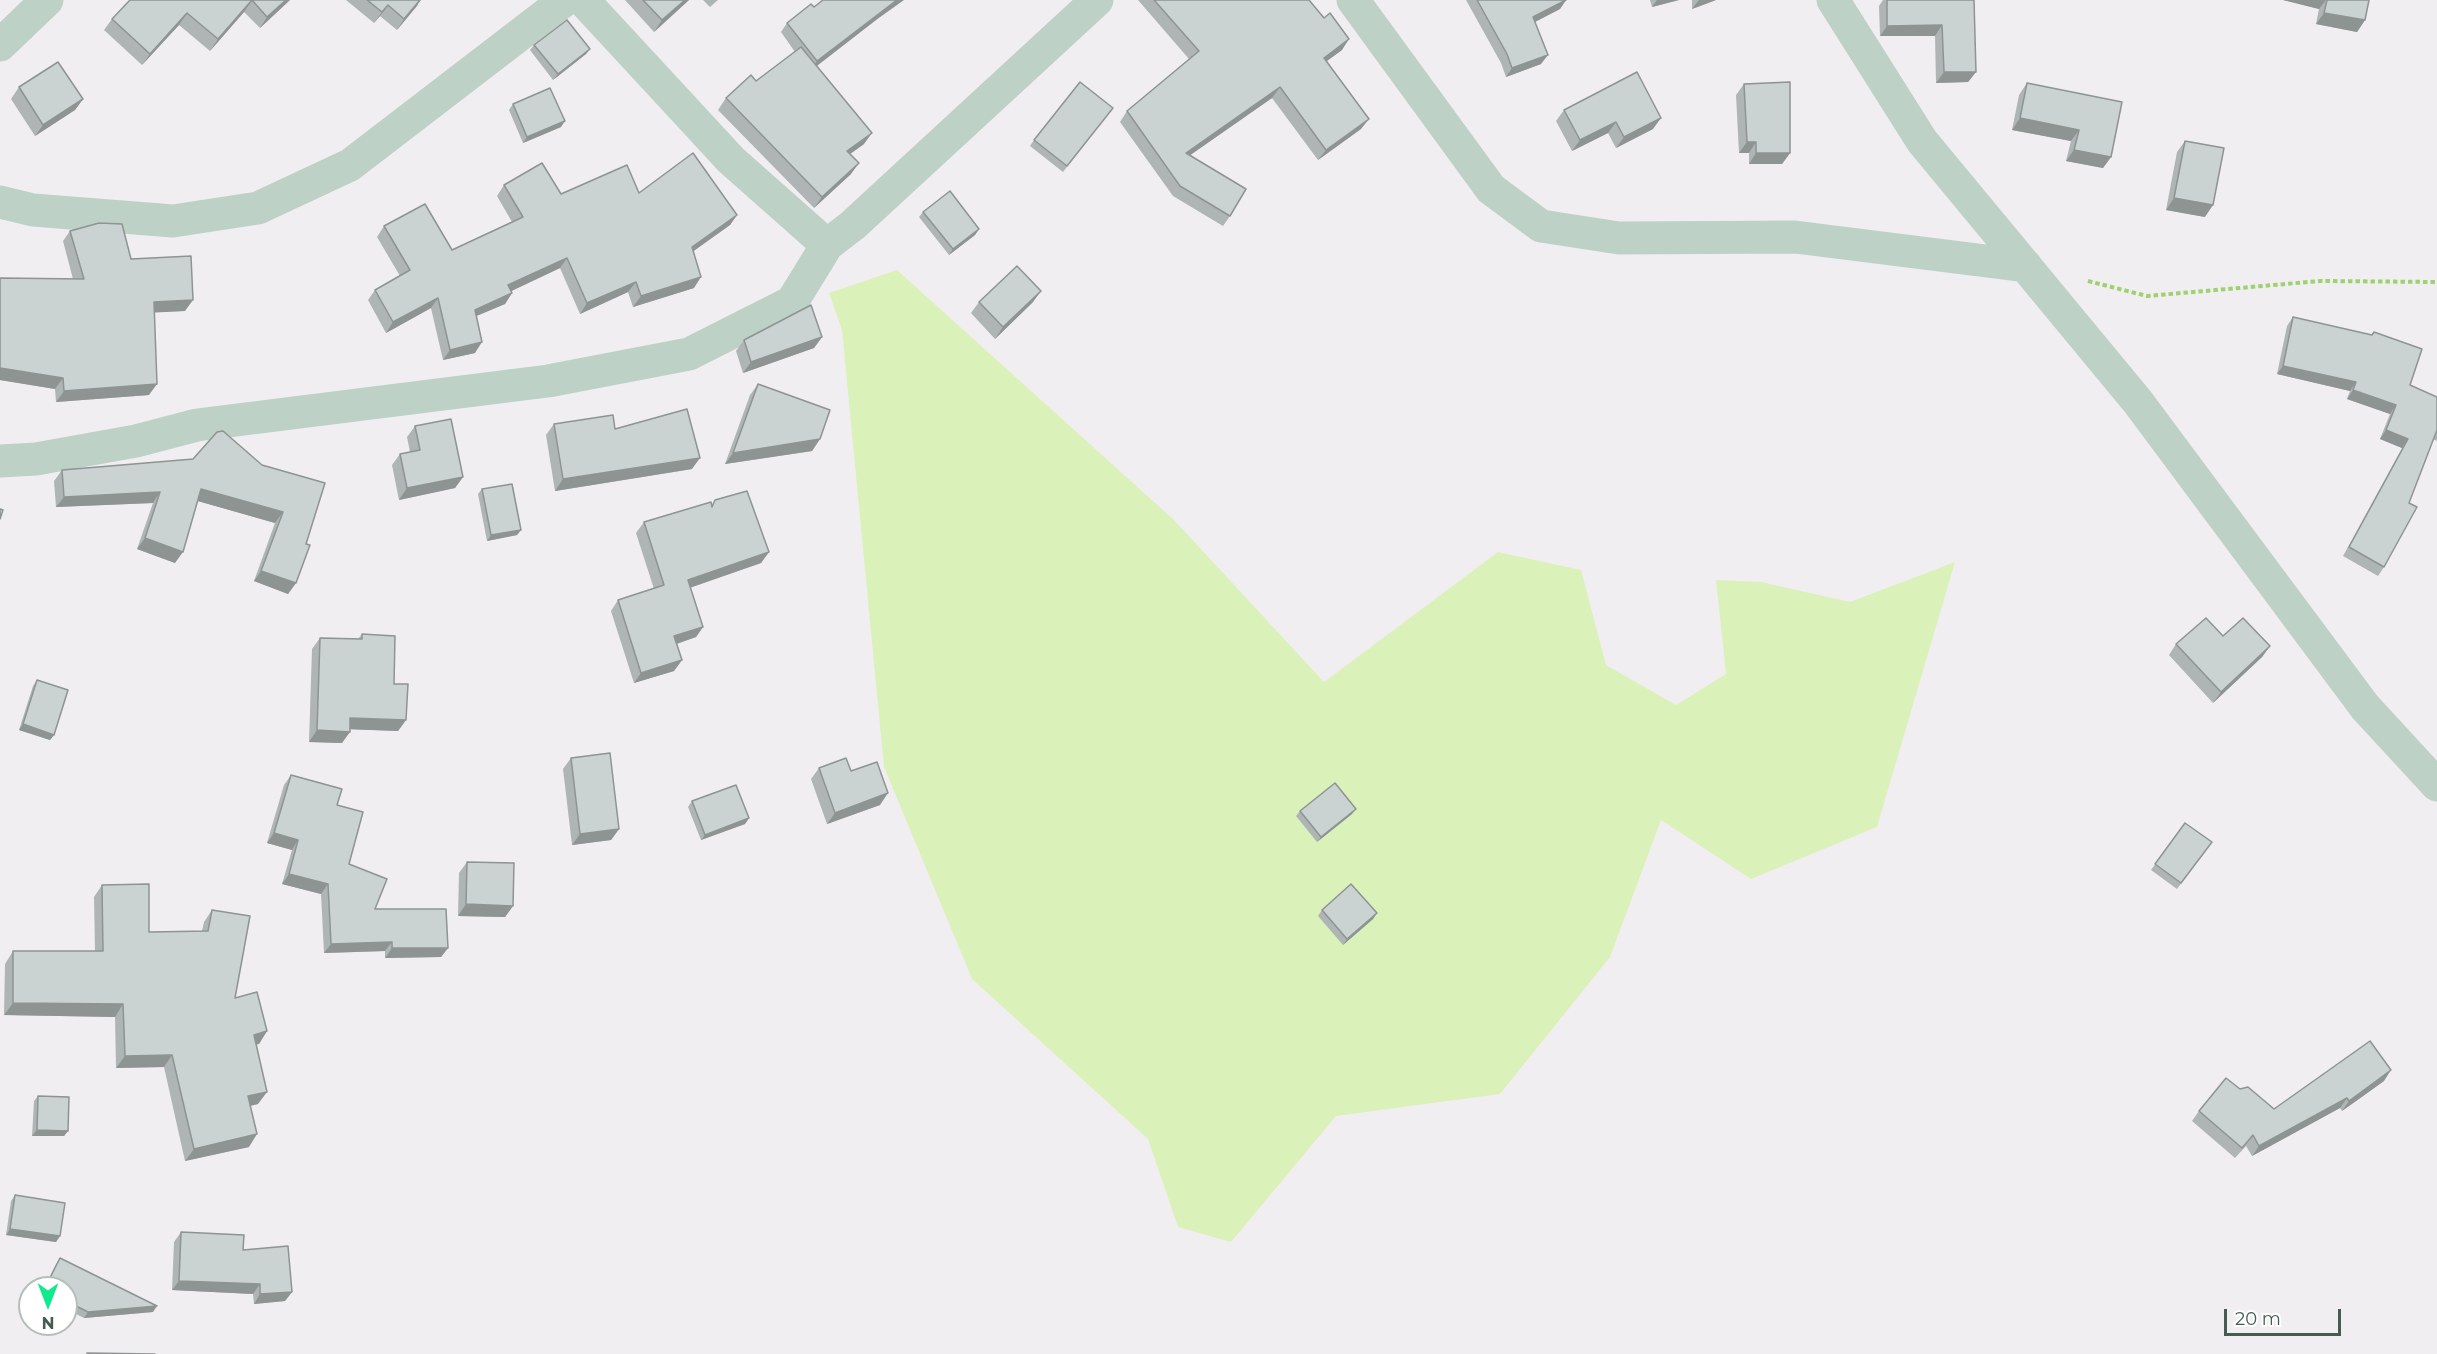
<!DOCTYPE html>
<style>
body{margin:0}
#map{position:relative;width:2437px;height:1354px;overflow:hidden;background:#f1eef1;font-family:Montserrat,sans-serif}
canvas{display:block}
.north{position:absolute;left:18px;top:1276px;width:60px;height:60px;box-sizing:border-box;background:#fff;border:2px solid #b5beb9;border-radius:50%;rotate:180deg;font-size:16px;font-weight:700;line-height:24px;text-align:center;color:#455d51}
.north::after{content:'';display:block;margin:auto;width:21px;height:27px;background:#0fea8e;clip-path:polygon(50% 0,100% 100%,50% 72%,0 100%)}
.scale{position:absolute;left:2224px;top:1309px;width:117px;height:27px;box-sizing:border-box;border:3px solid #455d51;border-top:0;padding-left:8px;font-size:18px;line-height:21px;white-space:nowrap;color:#455d51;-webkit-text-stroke:4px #fff;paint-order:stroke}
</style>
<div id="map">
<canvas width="2437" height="1354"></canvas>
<div class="north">N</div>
<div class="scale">20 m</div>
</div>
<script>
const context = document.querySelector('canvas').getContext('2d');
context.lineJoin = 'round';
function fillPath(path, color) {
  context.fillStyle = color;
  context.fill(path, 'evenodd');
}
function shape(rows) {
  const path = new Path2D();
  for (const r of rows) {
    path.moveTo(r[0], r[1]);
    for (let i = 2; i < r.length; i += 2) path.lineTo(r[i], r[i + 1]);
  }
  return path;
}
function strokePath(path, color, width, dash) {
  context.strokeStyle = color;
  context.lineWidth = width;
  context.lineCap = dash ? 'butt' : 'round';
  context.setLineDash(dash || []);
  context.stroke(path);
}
const green = shape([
 [897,270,1174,520,1324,682,1498,552,1581,570,1606,665,1676,705,1726,674,1716,580,1761,582,1850,602,1955,562,1877,827,1751,879,1661,820,1610,957,1500,1094,1336,1116,1231,1242,1178,1227,1148,1139,972,979,884,767,842,330,829,293]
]);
const path = shape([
 [2088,281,2147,296,2320,281,2437,282]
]);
const minor = shape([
 [583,0,731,160,827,245],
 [1353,0,1491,189,1541,226,1619,238,1795,237,2026,266],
 [1833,0,1922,141,2138,402,2365,707,2437,785],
 [0,45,47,0],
 [0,202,33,210,173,221,258,208,350,165,565,0],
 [0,461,36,459,136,441,197,425,548,381,689,354,792,302,827,245,853,225,1097,0]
]);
const wall = shape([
 [130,0,290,0,260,28,244,12,210,51,179,25,142,65,104,30,112,19],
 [346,0,421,0,397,30,380,16,374,23],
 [625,0,689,0,654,32],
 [703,0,718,0,710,7],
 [1138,0,1309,0,1342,50,1327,61,1361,129,1318,160,1272,98,1190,155,1230,216,1223,226,1173,196,1120,122,1127,111,1189,59],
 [1466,0,1566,0,1560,9,1535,22,1541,64,1506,77,1501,63],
 [1650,0,1679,0,1652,7],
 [1692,0,1716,0,1692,9],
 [1883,0,1974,0,1976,72,1968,82,1936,83,1935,36,1880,36,1879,6],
 [2283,0,2369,0,2365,20,2357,32,2316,24,2319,9],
 [814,7,876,20,817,66,864,144,850,154,851,174,814,208,718,110,726,98,756,81,795,52,781,32,787,23],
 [534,45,590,49,586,54,553,80,530,50],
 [2027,83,2111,157,2103,168,2066,161,2071,141,2012,130,2019,95],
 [1744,84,1790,153,1782,164,1749,164,1749,153,1739,153,1736,95],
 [19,87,83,99,75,110,35,136,11,99],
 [513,104,561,127,523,143,509,110],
 [1113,108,1063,172,1030,146,1034,140],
 [1564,110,1653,129,1616,148,1608,133,1572,151,1556,121],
 [2185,141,2205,217,2166,210,2177,152],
 [504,185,561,194,639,193,737,215,730,225,693,251,694,288,633,307,628,292,580,314,560,268,511,291,512,293,505,304,476,316,475,353,443,360,431,308,386,333,368,300,375,290,400,276,377,237,384,226,452,250,512,222,497,196],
 [923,212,979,229,975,235,949,255,919,217],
 [70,231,131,259,185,311,154,312,149,395,56,402,55,389,0,380,0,278,73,279,63,241],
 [979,302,1033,302,995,339,971,313],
 [2293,317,2371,335,2374,332,2410,385,2437,397,2437,441,2433,439,2384,567,2378,576,2343,556,2402,448,2380,439,2390,414,2347,399,2350,391,2277,374,2287,326],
 [822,337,814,348,743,373,736,351,744,340],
 [758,384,820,439,812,451,725,464,750,395],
 [554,424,615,429,692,469,555,491,546,435],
 [415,426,463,477,455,488,399,500,392,465,400,454,410,452,407,437],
 [217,432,306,544,296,583,288,594,254,581,275,523,198,501,175,563,137,549,153,503,56,507,54,481,62,470,193,459],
 [482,489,521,530,517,535,487,541,478,494],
 [715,500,769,552,761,563,690,588,703,627,696,637,677,644,682,660,674,671,634,683,611,611,618,600,654,589,636,533,644,522,712,505],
 [362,634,394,684,406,720,398,731,350,729,342,743,309,742,312,649,320,638,358,639],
 [2223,636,2270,646,2262,657,2213,703,2169,655,2176,644],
 [37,680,54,735,50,740,19,730,33,686],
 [571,758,619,829,611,840,572,845,563,769],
 [819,768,851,771,880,805,827,824,811,779],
 [291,775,337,805,349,864,375,909,448,948,441,957,385,958,385,951,324,953,321,894,282,884,292,850,267,843,284,785],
 [692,801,749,818,745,824,701,840,688,807],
 [1300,811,1352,814,1317,842,1296,816],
 [2185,823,2212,842,2177,889,2151,870],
 [467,862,513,906,505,917,458,916,459,873],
 [102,885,149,932,202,931,204,922,212,910,235,998,267,1031,259,1044,256,1044,258,1104,250,1106,249,1147,185,1161,164,1067,116,1068,115,1017,4,1015,5,964,13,951,95,951,94,897],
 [1322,910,1377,913,1373,919,1343,945,1318,916],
 [2384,1081,2342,1111,2340,1108,2252,1156,2246,1146,2235,1158,2192,1121,2199,1111,2240,1089,2274,1109],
 [38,1096,68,1131,64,1136,32,1136,34,1101],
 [15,1195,60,1236,56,1242,6,1235,11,1201],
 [181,1232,292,1292,285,1301,254,1304,253,1294,172,1290,174,1242],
 [60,1258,153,1312,84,1318,66,1309,66,1288,44,1288,56,1264]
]);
const shadedWall = shape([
 [252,0,244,12,210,51,218,39],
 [286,0,290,0,260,28,267,17],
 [420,0,417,6,397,30,404,19],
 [685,0,689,0,654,32,662,20],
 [897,0,904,0,876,20,810,71,817,61],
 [1566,0,1560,9,1527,26,1533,17],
 [1657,0,1679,0,1652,7],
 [1699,0,1716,0,1692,9],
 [2283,0,2326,0,2319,9],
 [388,5,380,16,374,23,382,12],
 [187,13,179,25,142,65,150,54],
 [2324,13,2365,20,2357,32,2316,24],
 [1942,25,1935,36,1880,36,1887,26],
 [1349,39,1342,50,1317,68,1324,58],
 [590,49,586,54,553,80,558,74],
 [1548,55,1541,64,1506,77,1512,68],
 [1944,72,1976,72,1968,82,1936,83],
 [1280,87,1272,98,1179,163,1186,153],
 [83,99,75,110,35,136,43,125],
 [1661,118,1653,129,1616,148,1624,137],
 [2020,118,2079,130,2071,141,2012,130],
 [1369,119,1361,129,1318,160,1326,150],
 [565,121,561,127,523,143,527,137],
 [1616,122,1608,133,1572,151,1580,140],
 [872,133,864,144,839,162,847,151],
 [1747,142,1756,142,1749,153,1739,153],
 [2074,150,2111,157,2103,168,2066,161],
 [1756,153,1790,153,1782,164,1749,164],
 [859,163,851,174,814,208,822,197],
 [2174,198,2213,205,2205,217,2166,210],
 [737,215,730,225,684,258,692,247],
 [979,229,975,235,949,255,953,249],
 [567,258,560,268,501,296,508,285],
 [701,277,694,288,633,307,641,296],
 [636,282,628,292,580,314,587,303],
 [1041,291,1033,302,995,339,1003,327],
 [512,293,505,304,467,320,475,310],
 [438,298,431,308,386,333,393,322],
 [193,300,185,311,146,313,154,302],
 [822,337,814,348,743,373,751,362],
 [482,342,475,353,443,360,450,350],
 [2283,366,2356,382,2350,391,2277,374],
 [0,368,63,378,55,389,0,380],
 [157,384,149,395,56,402,64,391],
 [2353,390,2396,405,2390,414,2347,399],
 [2386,430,2408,439,2402,448,2380,439],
 [820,439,812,451,725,464,733,453],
 [700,458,692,469,555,491,563,479],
 [463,477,455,488,399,500,407,488],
 [201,489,283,512,275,523,194,500],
 [160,492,153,503,56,507,64,497],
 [521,530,517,535,487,541,491,535],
 [145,538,183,552,175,563,137,549],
 [769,552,761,563,680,591,688,580],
 [261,571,296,583,288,594,254,581],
 [703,627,696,637,667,647,674,636],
 [2270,646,2262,657,2213,703,2221,692],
 [682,660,674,671,634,683,641,673],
 [350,718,406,720,398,731,342,729],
 [23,724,54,735,50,740,19,730],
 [317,730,350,732,342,743,309,742],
 [888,793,880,805,827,824,835,813],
 [1356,809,1352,814,1317,842,1321,837],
 [749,818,745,824,701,840,705,835],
 [619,829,611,840,572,845,580,834],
 [274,833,298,840,292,850,267,843],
 [289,874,328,884,321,894,282,884],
 [466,904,513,906,505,917,458,916],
 [1377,913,1373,919,1343,945,1347,939],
 [392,942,385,951,324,953,331,944],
 [392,948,448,948,441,957,385,958],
 [13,1003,123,1004,115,1017,4,1015],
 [267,1031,259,1044,245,1047,254,1035],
 [172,1055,164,1067,116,1068,125,1056],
 [2391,1070,2384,1081,2342,1111,2349,1101],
 [267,1092,258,1104,240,1108,248,1096],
 [2347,1098,2340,1108,2252,1156,2259,1146],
 [37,1130,68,1131,64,1136,32,1136],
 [257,1134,249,1147,185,1161,194,1149],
 [10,1229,60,1236,56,1242,6,1235],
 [179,1281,260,1284,253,1294,172,1290],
 [292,1292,285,1301,254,1304,260,1294],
 [157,1306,153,1312,84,1318,88,1312]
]);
const building = shape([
 [130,0,286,0,267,17,252,0,218,39,187,13,150,54,112,19,130,0],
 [367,0,420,0,404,19,388,5,382,12,367,0],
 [643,0,685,0,662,20,643,0],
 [823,0,897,0,817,61,787,23,811,4,814,7,823,0],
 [1154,0,1309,0,1324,18,1330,13,1349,39,1324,58,1369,119,1326,150,1280,87,1186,153,1246,189,1230,216,1180,186,1127,111,1199,51,1154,0],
 [1477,0,1566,0,1533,17,1548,55,1512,68,1507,54,1477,0],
 [1887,0,1974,0,1976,72,1944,72,1942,25,1887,26,1887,0],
 [2327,0,2369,0,2365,20,2324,13,2327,0],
 [567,20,590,49,558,74,534,45,567,20],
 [801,47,872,133,847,151,859,163,822,197,726,98,751,75,756,81,801,47],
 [58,62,83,99,43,125,19,87,58,62],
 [1637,72,1661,118,1624,137,1616,122,1580,140,1564,110,1637,72],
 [1080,82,1113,108,1067,166,1034,140,1080,82],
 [1790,82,1790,153,1756,153,1756,142,1747,142,1744,84,1790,82],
 [2027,83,2122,102,2111,157,2074,150,2079,130,2020,118,2027,83],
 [550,88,565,121,527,137,513,104,550,88],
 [2185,141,2224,148,2213,205,2174,198,2185,141],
 [693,153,737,215,692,247,701,277,641,296,636,282,587,303,567,258,508,285,512,293,475,310,482,342,450,350,438,298,393,322,375,290,410,270,384,226,425,204,452,250,523,217,504,185,542,163,561,194,627,165,639,193,693,153],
 [950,191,979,229,953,249,923,212,950,191],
 [99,223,122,224,131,259,191,256,193,300,154,302,157,384,64,391,63,378,0,368,0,278,84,279,70,231,99,223],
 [1017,266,1041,291,1003,327,979,302,1017,266],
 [811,305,822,337,751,362,744,340,811,305],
 [2293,317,2372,335,2374,332,2422,349,2410,385,2437,397,2437,430,2409,503,2417,507,2384,567,2349,547,2408,439,2386,430,2396,405,2353,390,2356,382,2283,366,2293,317],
 [758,384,830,410,820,439,733,453,758,384],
 [687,409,700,458,563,479,554,424,613,415,615,429,687,409],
 [451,419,463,477,407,488,400,454,420,450,415,426,451,419],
 [223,431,262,465,325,483,306,544,310,545,296,583,261,571,283,512,201,489,183,552,145,538,160,492,64,497,62,470,193,459,217,432,223,431],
 [512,484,521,530,491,535,482,489,512,484],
 [747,491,769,552,688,580,703,627,674,636,682,660,641,673,618,600,664,585,644,522,711,502,712,507,715,500,747,491],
 [0,509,3,510,0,519,0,509],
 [2206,618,2223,636,2243,618,2270,646,2221,692,2176,644,2206,618],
 [362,634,395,636,394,684,408,684,406,720,350,718,350,732,317,730,320,638,362,639,362,634],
 [37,680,68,690,54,735,23,724,37,680],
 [610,753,619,829,580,834,571,758,610,753],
 [846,758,851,771,877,762,888,793,835,813,819,768,846,758],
 [291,775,342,789,337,805,363,812,349,864,387,879,375,909,446,909,448,948,392,948,392,942,331,944,328,884,289,874,298,840,274,833,291,775],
 [1335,783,1356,809,1321,837,1300,811,1335,783],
 [736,785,749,818,705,835,692,801,736,785],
 [2185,823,2212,842,2181,883,2155,864,2185,823],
 [467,862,514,863,513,906,466,904,467,862],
 [149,884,149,932,208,931,212,910,250,916,235,998,257,992,267,1031,254,1035,267,1092,248,1096,257,1134,194,1149,172,1055,125,1056,123,1004,13,1003,13,951,103,951,102,885,149,884],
 [1351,884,1377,913,1347,939,1322,910,1351,884],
 [2370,1041,2391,1070,2349,1101,2347,1098,2259,1146,2253,1135,2242,1148,2199,1111,2226,1078,2240,1089,2248,1087,2274,1109,2370,1041],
 [38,1096,69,1097,68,1131,37,1130,38,1096],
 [15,1195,65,1203,60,1236,10,1229,15,1195],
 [181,1232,244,1235,243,1250,288,1246,292,1292,260,1294,260,1284,179,1281,181,1232],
 [60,1258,157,1306,88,1312,66,1301,66,1288,45,1288,60,1258],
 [87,1353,155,1354,87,1354,87,1353]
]);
fillPath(green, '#dbf1ba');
strokePath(path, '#9ed170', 4, [4.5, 3]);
strokePath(minor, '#bed1c7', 33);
fillPath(wall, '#aeb5b4');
fillPath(shadedWall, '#8d9492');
fillPath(building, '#cad3d1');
strokePath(building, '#8d9492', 1.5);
</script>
